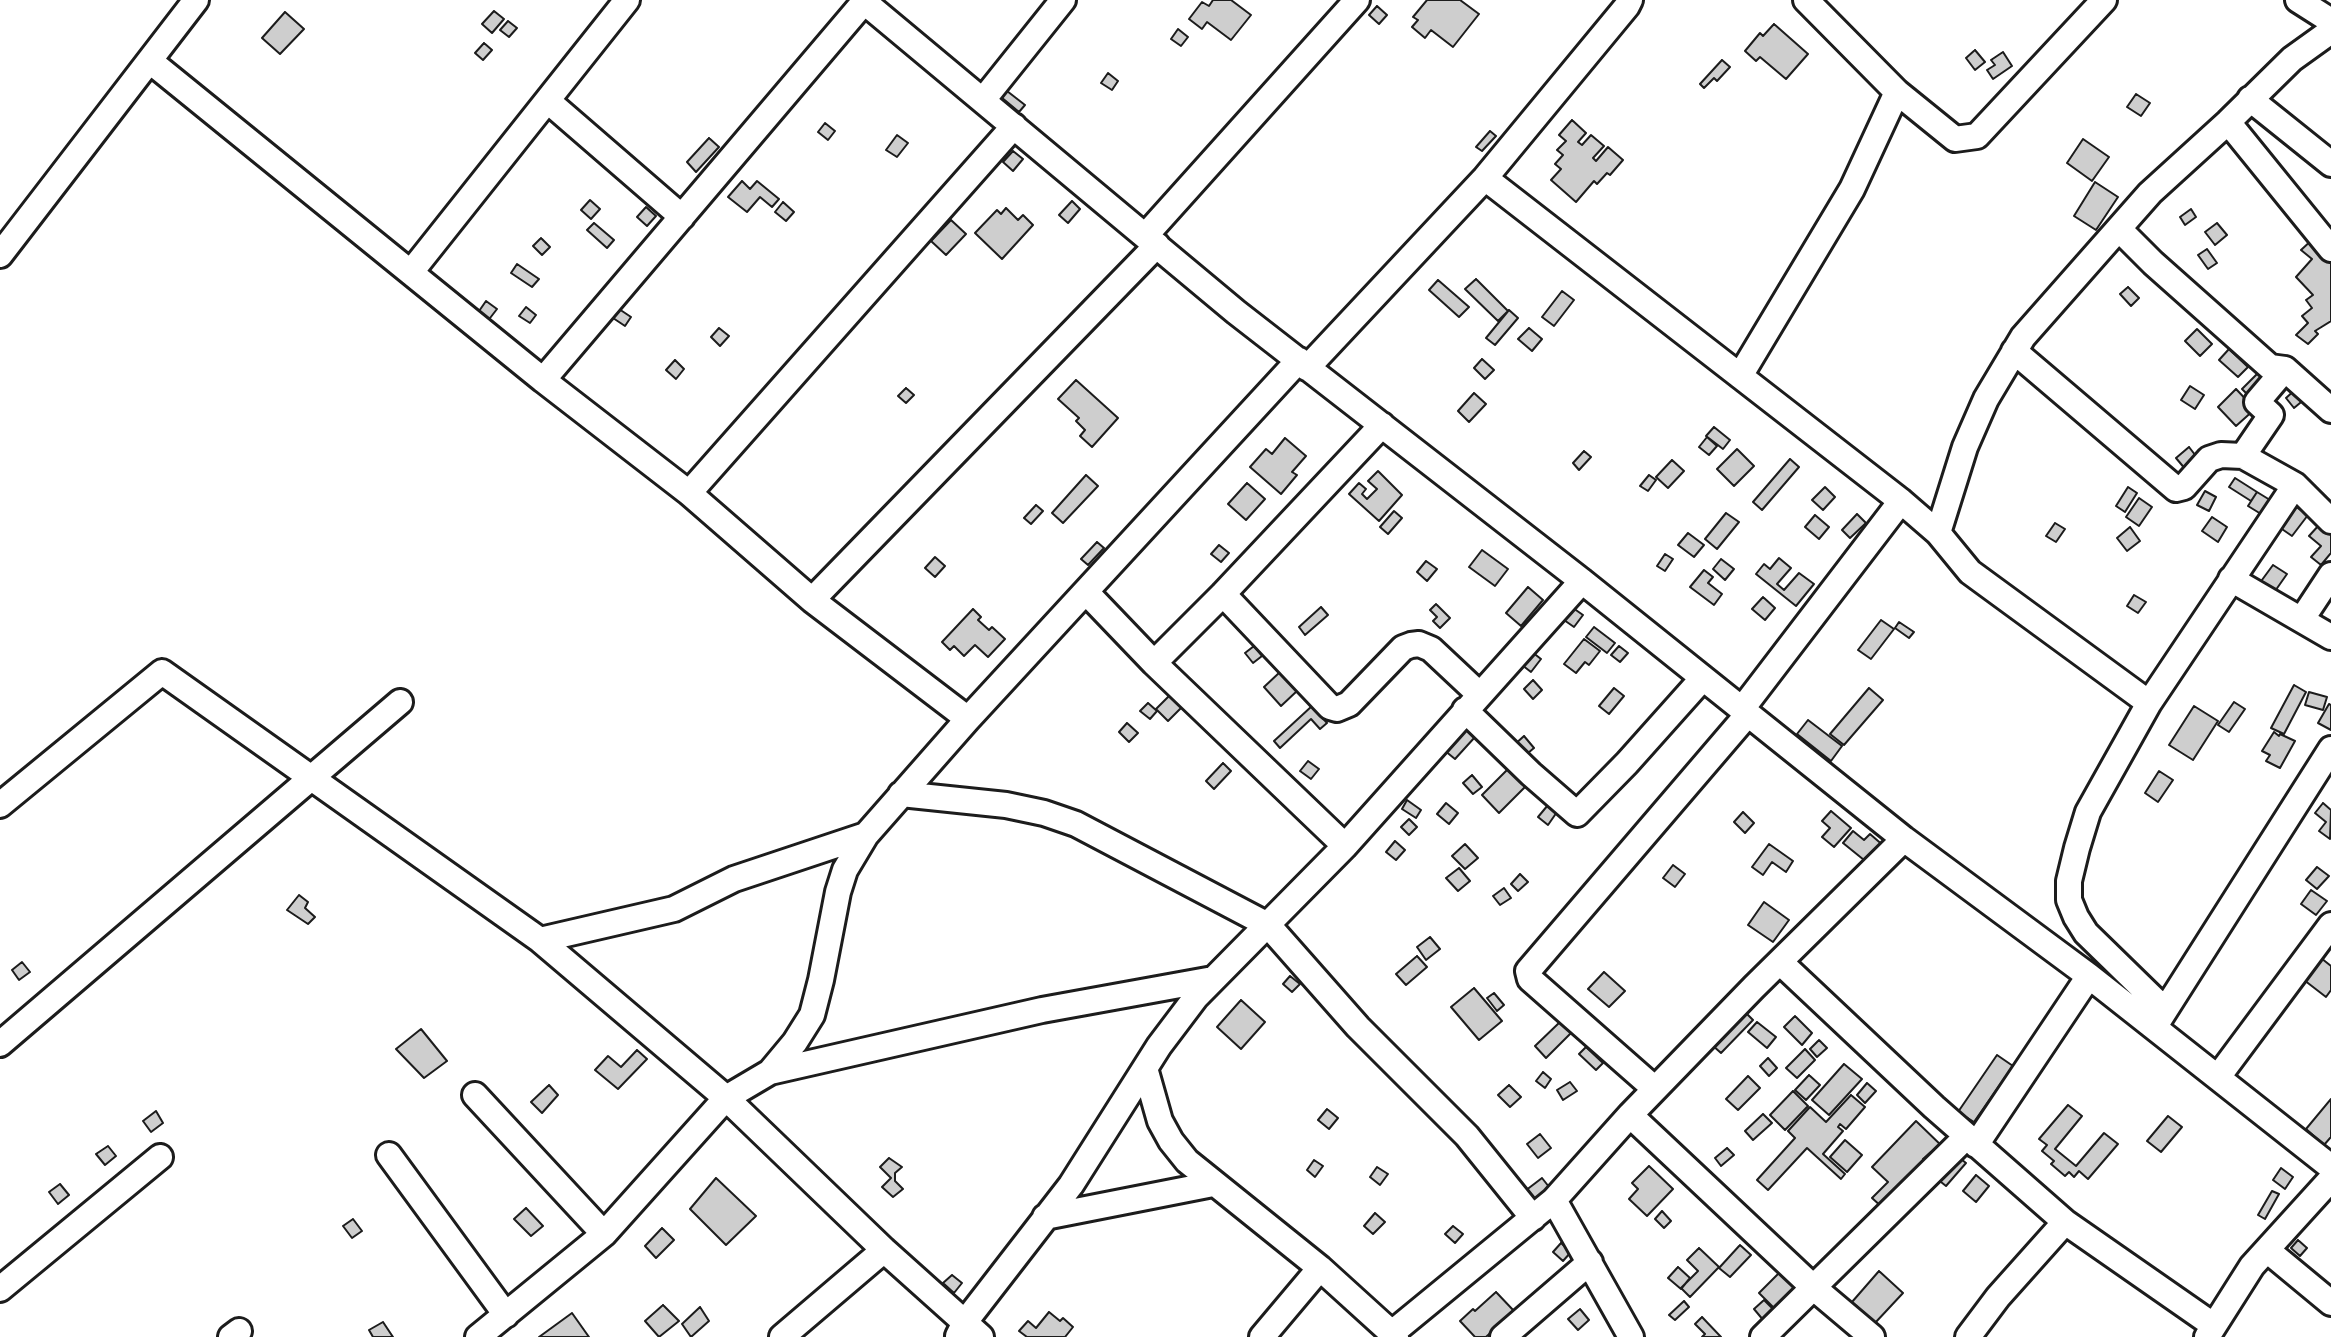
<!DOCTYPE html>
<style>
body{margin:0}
canvas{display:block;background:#fff}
</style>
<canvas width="2331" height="1337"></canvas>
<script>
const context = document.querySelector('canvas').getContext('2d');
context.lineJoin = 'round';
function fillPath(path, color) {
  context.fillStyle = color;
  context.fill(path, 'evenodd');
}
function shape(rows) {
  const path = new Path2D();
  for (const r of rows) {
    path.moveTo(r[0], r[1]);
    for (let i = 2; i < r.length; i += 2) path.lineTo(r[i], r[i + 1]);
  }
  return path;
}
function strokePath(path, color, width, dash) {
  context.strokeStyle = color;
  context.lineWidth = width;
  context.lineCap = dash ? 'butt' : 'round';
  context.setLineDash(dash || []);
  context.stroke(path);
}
const building = shape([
 [1213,0,1231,0,1251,15,1231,40,1207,22,1202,29,1189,19,1202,2,1209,6,1213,0],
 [1427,0,1460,0,1479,14,1453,47,1431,30,1425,38,1412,27,1418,20,1413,17,1427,0],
 [1377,6,1387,15,1379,24,1369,15,1377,6],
 [494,11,504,19,492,33,482,24,494,11],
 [285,12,304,29,280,54,262,38,285,12],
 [508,21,517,28,509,37,500,30,508,21],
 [1774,24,1808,54,1786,79,1760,57,1756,61,1745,51,1760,33,1763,36,1774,24],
 [1178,29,1188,37,1181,46,1171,39,1178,29],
 [484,43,492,50,483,60,475,53,484,43],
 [1975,50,1985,62,1975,70,1966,58,1975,50],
 [2003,52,2012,66,1993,79,1987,70,1995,65,1991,60,2003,52],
 [1722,60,1730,67,1717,81,1714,78,1704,88,1700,84,1722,60],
 [1108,73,1118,81,1112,90,1101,83,1108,73],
 [1007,91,1025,105,1019,112,1001,97,1007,91],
 [2136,94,2150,103,2141,116,2127,107,2136,94],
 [1572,120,1586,133,1578,142,1582,145,1591,135,1604,146,1593,158,1596,161,1608,147,1623,160,1610,175,1607,173,1597,184,1594,181,1576,202,1551,180,1561,169,1555,164,1563,155,1557,150,1566,141,1559,135,1572,120],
 [825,123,835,131,828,140,818,132,825,123],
 [1490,131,1496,136,1482,151,1476,147,1490,131],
 [897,135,908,143,897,157,886,150,897,135],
 [709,138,719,147,696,172,687,162,709,138],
 [2083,139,2109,157,2092,181,2067,163,2083,139],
 [1013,151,1023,159,1013,171,1003,162,1013,151],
 [742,181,750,189,757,181,779,199,772,207,760,197,747,212,728,197,742,181],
 [2095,182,2118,197,2096,230,2074,216,2095,182],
 [590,200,600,209,591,219,581,210,590,200],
 [1072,201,1080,209,1068,223,1059,215,1072,201],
 [783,202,794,212,786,221,775,212,783,202],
 [646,207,656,216,647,226,637,217,646,207],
 [1006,208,1018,220,1023,215,1033,225,1002,259,975,233,997,210,1001,214,1006,208],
 [2191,209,2196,217,2185,225,2180,217,2191,209],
 [951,220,966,234,946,255,931,241,951,220],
 [594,223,614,240,607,248,587,230,594,223],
 [2217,223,2227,235,2215,245,2205,232,2217,223],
 [541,238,550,247,542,255,533,246,541,238],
 [2314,238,2331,259,2331,321,2315,331,2318,334,2308,344,2296,335,2308,323,2302,316,2312,308,2306,300,2313,295,2296,277,2312,259,2301,250,2314,238],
 [2207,249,2217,263,2208,269,2198,255,2207,249],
 [517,264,539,279,532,287,511,273,517,264],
 [1476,279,1508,311,1498,321,1465,289,1476,279],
 [1438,280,1469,307,1459,317,1429,290,1438,280],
 [2128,287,2139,298,2131,306,2120,294,2128,287],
 [1562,291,1574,300,1554,326,1542,317,1562,291],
 [486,301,497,309,487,322,477,314,486,301],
 [526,307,536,315,530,323,519,316,526,307],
 [616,307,631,317,625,326,610,316,616,307],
 [1509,310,1518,318,1495,345,1486,338,1509,310],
 [719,328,729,336,720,346,711,337,719,328],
 [1529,328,1542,339,1532,351,1518,339,1529,328],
 [2197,329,2212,344,2200,356,2185,341,2197,329],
 [2229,349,2248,367,2238,377,2219,360,2229,349],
 [1482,359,1494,370,1485,379,1474,368,1482,359],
 [675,360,684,369,676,379,666,370,675,360],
 [2258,373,2268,383,2252,399,2242,389,2258,373],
 [1076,380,1118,418,1092,447,1080,436,1085,430,1076,421,1079,418,1058,399,1076,380],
 [2190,386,2204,395,2195,409,2181,400,2190,386],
 [906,388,914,395,906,403,898,396,906,388],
 [2297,388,2306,398,2294,408,2286,398,2297,388],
 [2236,389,2255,409,2236,426,2218,407,2236,389],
 [1474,393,1486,404,1469,422,1458,411,1474,393],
 [1714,427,1730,440,1723,449,1706,436,1714,427],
 [1707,437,1717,446,1709,455,1699,447,1707,437],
 [1285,438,1306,456,1292,472,1297,475,1281,494,1250,467,1266,449,1272,454,1285,438],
 [2189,447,2199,460,2186,470,2176,458,2189,447],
 [1737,449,1754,466,1734,486,1717,469,1737,449],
 [1584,451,1591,457,1579,470,1573,463,1584,451],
 [1790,459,1799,467,1762,510,1753,502,1790,459],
 [1672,460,1684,471,1668,488,1656,477,1672,460],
 [1378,471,1402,495,1379,521,1349,494,1359,483,1366,489,1362,494,1367,499,1377,489,1368,481,1378,471],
 [1086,475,1098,486,1063,523,1052,513,1086,475],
 [1649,475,1656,480,1648,491,1640,486,1649,475],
 [2235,478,2257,492,2251,501,2229,487,2235,478],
 [1247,483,1265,499,1246,520,1228,504,1247,483],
 [1825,487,1835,497,1823,510,1812,500,1825,487],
 [2128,487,2137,493,2125,512,2116,506,2128,487],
 [2205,491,2216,497,2209,511,2197,505,2205,491],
 [2257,492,2270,500,2261,514,2248,506,2257,492],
 [2139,498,2152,507,2139,526,2126,517,2139,498],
 [1036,505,1043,511,1031,524,1024,518,1036,505],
 [2295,506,2308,515,2292,536,2279,527,2295,506],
 [1394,511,1402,518,1388,534,1380,527,1394,511],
 [1726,513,1739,522,1717,549,1705,539,1726,513],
 [1857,514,1866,523,1850,538,1842,530,1857,514],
 [1815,515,1829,527,1819,539,1805,527,1815,515],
 [2212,517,2227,527,2218,542,2202,531,2212,517],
 [2055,523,2065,529,2056,542,2046,536,2055,523],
 [2319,525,2331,534,2331,553,2321,565,2311,557,2321,546,2309,536,2319,525],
 [2130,527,2140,541,2127,551,2117,538,2130,527],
 [1688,533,1704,545,1694,557,1678,545,1688,533],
 [1097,542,1104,548,1088,565,1081,559,1097,542],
 [1219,545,1229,553,1221,562,1211,554,1219,545],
 [1482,550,1508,569,1495,586,1469,567,1482,550],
 [1665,554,1673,559,1665,571,1657,566,1665,554],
 [935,557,945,566,935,577,925,568,935,557],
 [1779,558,1791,568,1777,584,1784,590,1799,573,1814,584,1796,606,1756,574,1764,564,1770,569,1779,558],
 [1721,559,1734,569,1725,580,1713,569,1721,559],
 [1426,561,1437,569,1427,581,1417,572,1426,561],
 [2273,565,2287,574,2273,594,2259,584,2273,565],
 [1704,570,1713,577,1708,583,1722,594,1714,605,1690,587,1704,570],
 [1528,587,1543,600,1521,626,1506,613,1528,587],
 [2134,595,2146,602,2138,613,2127,606,2134,595],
 [1763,597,1775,608,1765,620,1752,609,1763,597],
 [1436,604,1450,618,1440,628,1433,621,1437,617,1430,610,1436,604],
 [1321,607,1328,615,1305,635,1299,627,1321,607],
 [1573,608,1583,615,1574,627,1564,620,1573,608],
 [973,609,981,617,978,620,989,630,992,627,1005,639,988,657,975,645,964,656,954,646,950,650,942,642,973,609],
 [1881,620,1894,629,1871,659,1858,650,1881,620],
 [1899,622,1914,632,1909,638,1895,628,1899,622],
 [1594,627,1615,643,1607,653,1586,637,1594,627],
 [1584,639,1600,651,1589,665,1585,662,1576,673,1564,664,1584,639],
 [1254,646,1262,656,1253,663,1245,653,1254,646],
 [1619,646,1628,653,1620,662,1611,655,1619,646],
 [1532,652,1541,659,1531,672,1522,665,1532,652],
 [1280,672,1297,691,1281,706,1264,687,1280,672],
 [1533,680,1542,690,1533,699,1524,689,1533,680],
 [2294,685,2306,692,2284,734,2271,728,2294,685],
 [1614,688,1624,696,1609,714,1599,706,1614,688],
 [1869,688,1883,700,1844,745,1830,734,1869,688],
 [1173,692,1185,704,1168,721,1156,709,1173,692],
 [2309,692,2327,697,2323,710,2305,705,2309,692],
 [2234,702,2245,709,2229,732,2218,725,2234,702],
 [1148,703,1157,711,1150,719,1140,711,1148,703],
 [2329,704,2331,705,2331,730,2318,723,2329,704],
 [1312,706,1327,723,1320,729,1311,719,1280,748,1274,741,1312,706],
 [2194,706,2218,721,2193,760,2169,745,2194,706],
 [1808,720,1842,746,1831,761,1797,734,1808,720],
 [1127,723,1138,733,1129,742,1119,732,1127,723],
 [1464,727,1475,737,1455,759,1444,750,1464,727],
 [2274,732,2279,736,2280,734,2295,741,2280,768,2266,761,2270,755,2262,751,2274,732],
 [1524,736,1534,748,1522,758,1513,746,1524,736],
 [1308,761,1319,769,1311,779,1300,771,1308,761],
 [1223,763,1231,771,1214,789,1206,781,1223,763],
 [1509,768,1526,786,1499,813,1482,795,1509,768],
 [2159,771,2173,780,2158,802,2145,793,2159,771],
 [1472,775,1482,787,1473,794,1463,783,1472,775],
 [1407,800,1421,810,1416,818,1402,809,1407,800],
 [1446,803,1458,813,1449,824,1437,814,1446,803],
 [2323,803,2331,810,2330,839,2319,831,2326,822,2315,813,2323,803],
 [1548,805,1557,812,1548,825,1538,817,1548,805],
 [1831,811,1851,828,1834,847,1822,837,1830,828,1822,821,1831,811],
 [1743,812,1754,823,1745,833,1734,822,1743,812],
 [1409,819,1417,827,1409,835,1401,827,1409,819],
 [1853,831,1864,840,1870,834,1885,847,1872,862,1867,857,1864,860,1843,843,1853,831],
 [1395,841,1405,850,1396,860,1386,852,1395,841],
 [1465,844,1478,858,1465,869,1452,856,1465,844],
 [1769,844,1793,861,1786,872,1772,862,1763,875,1752,867,1769,844],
 [1673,865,1685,874,1675,887,1663,878,1673,865],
 [2317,867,2329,876,2317,889,2306,880,2317,867],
 [1459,868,1470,881,1458,891,1446,878,1459,868],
 [1520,874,1528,882,1518,891,1511,884,1520,874],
 [1504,888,1511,898,1500,905,1493,896,1504,888],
 [2311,890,2327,901,2316,915,2301,904,2311,890],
 [299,895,308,902,305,908,315,917,308,924,287,910,299,895],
 [1764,902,1789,920,1773,942,1748,925,1764,902],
 [1430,937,1440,949,1426,960,1417,947,1430,937],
 [1417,956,1427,967,1406,985,1396,974,1417,956],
 [2321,958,2331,966,2331,990,2326,997,2304,980,2321,958],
 [22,962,30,972,19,980,12,970,22,962],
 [1604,972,1625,991,1609,1007,1588,989,1604,972],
 [1290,976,1300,984,1292,992,1283,984,1290,976],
 [1474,988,1502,1021,1479,1040,1451,1007,1474,988],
 [1494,993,1504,1005,1497,1011,1487,998,1494,993],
 [1241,1000,1265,1022,1241,1049,1217,1027,1241,1000],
 [1743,1010,1753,1020,1721,1053,1711,1044,1743,1010],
 [1795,1016,1812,1033,1802,1045,1784,1027,1795,1016],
 [1561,1021,1572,1032,1546,1058,1535,1046,1561,1021],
 [1757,1022,1776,1037,1767,1048,1748,1032,1757,1022],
 [421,1029,447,1061,424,1078,396,1049,421,1029],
 [1819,1040,1827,1048,1817,1057,1810,1049,1819,1040],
 [1586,1047,1603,1063,1596,1070,1579,1054,1586,1047],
 [1805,1049,1815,1060,1797,1078,1786,1068,1805,1049],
 [637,1050,647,1059,618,1089,595,1070,608,1056,621,1067,637,1050],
 [1997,1055,2013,1066,1974,1122,1958,1112,1997,1055],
 [1768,1058,1777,1068,1769,1076,1760,1066,1768,1058],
 [1844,1064,1862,1079,1829,1115,1812,1100,1844,1064],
 [1543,1072,1551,1079,1545,1088,1536,1081,1543,1072],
 [1809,1075,1820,1085,1806,1100,1795,1090,1809,1075],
 [1748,1076,1760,1088,1738,1110,1726,1099,1748,1076],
 [1570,1082,1577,1091,1563,1100,1557,1090,1570,1082],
 [1867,1083,1876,1091,1865,1103,1857,1095,1867,1083],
 [549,1085,558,1095,542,1113,531,1102,549,1085],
 [1509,1085,1521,1097,1510,1107,1498,1095,1509,1085],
 [1793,1091,1808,1106,1785,1130,1770,1115,1793,1091],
 [1851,1095,1865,1107,1846,1129,1840,1124,1838,1127,1843,1131,1823,1154,1845,1174,1841,1179,1807,1148,1768,1190,1757,1180,1795,1138,1788,1131,1810,1107,1826,1122,1851,1095],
 [2331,1099,2331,1137,2324,1145,2306,1129,2331,1099],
 [2068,1105,2082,1116,2055,1149,2076,1166,2104,1133,2118,1144,2088,1179,2079,1171,2074,1177,2069,1172,2065,1176,2051,1164,2054,1161,2042,1151,2047,1145,2039,1139,2068,1105],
 [1327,1109,1338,1118,1329,1129,1318,1120,1327,1109],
 [156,1111,163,1123,151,1132,143,1121,156,1111],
 [1763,1114,1772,1123,1753,1140,1745,1131,1763,1114],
 [2168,1116,2182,1127,2161,1152,2147,1141,2168,1116],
 [1916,1121,1945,1149,1936,1157,1931,1152,1923,1159,1928,1163,1883,1208,1872,1198,1888,1182,1872,1167,1916,1121],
 [1540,1134,1551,1148,1538,1158,1527,1144,1540,1134],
 [1845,1140,1862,1155,1847,1172,1830,1157,1845,1140],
 [108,1146,116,1156,105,1165,96,1154,108,1146],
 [1727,1148,1734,1155,1721,1166,1715,1158,1727,1148],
 [1956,1155,1966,1163,1946,1186,1936,1178,1956,1155],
 [889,1158,902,1167,895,1173,895,1181,903,1189,893,1197,882,1187,891,1178,880,1167,889,1158],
 [1314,1160,1323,1166,1315,1177,1307,1170,1314,1160],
 [1649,1166,1673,1189,1647,1216,1629,1199,1638,1189,1632,1183,1649,1166],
 [1377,1167,1388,1174,1380,1185,1370,1177,1377,1167],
 [2281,1168,2293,1177,2285,1189,2273,1180,2281,1168],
 [1976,1175,1989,1186,1976,1202,1963,1191,1976,1175],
 [716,1178,756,1216,726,1245,690,1209,716,1178],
 [1542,1178,1553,1192,1531,1208,1521,1194,1542,1178],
 [60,1184,69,1195,58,1204,49,1192,60,1184],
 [2272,1191,2279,1194,2265,1219,2258,1215,2272,1191],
 [526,1208,543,1226,531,1236,514,1219,526,1208],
 [1662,1211,1671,1221,1664,1228,1655,1219,1662,1211],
 [1375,1213,1385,1222,1373,1234,1364,1226,1375,1213],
 [353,1219,362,1231,352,1238,343,1226,353,1219],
 [1453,1226,1463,1234,1455,1243,1445,1234,1453,1226],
 [662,1228,674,1240,656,1258,645,1246,662,1228],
 [2298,1240,2307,1248,2300,1256,2291,1248,2298,1240],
 [1561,1243,1571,1252,1563,1261,1553,1252,1561,1243],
 [1740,1245,1751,1255,1730,1277,1719,1268,1740,1245],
 [1699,1248,1719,1267,1690,1297,1681,1288,1698,1271,1687,1260,1699,1248],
 [1678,1267,1690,1278,1681,1289,1668,1278,1678,1267],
 [1783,1269,1801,1286,1777,1311,1759,1293,1783,1269],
 [1879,1271,1903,1293,1875,1323,1852,1302,1879,1271],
 [952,1275,962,1283,954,1293,943,1283,952,1275],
 [1496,1292,1514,1311,1486,1337,1475,1337,1460,1321,1473,1309,1475,1311,1496,1292],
 [1764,1300,1775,1311,1764,1321,1754,1309,1764,1300],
 [1684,1301,1689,1307,1675,1320,1669,1315,1684,1301],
 [663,1305,679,1321,659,1337,645,1321,663,1305],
 [700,1307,709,1321,691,1337,682,1324,700,1307],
 [1580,1309,1589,1320,1578,1330,1568,1319,1580,1309],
 [1049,1312,1060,1321,1063,1318,1073,1327,1065,1337,1027,1337,1019,1331,1028,1321,1036,1328,1049,1312],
 [572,1313,589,1337,539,1337,572,1313],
 [1702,1317,1721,1337,1702,1337,1705,1334,1695,1324,1702,1317],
 [383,1322,393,1337,373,1337,369,1330,383,1322]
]);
const minor = shape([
 [862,0,1236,312,1582,581,1904,839,2089,976,2331,1167],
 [1806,0,1897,92,1955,139,1977,136,2104,0],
 [2298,0,2331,21],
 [150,61,543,380,689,493,812,600,968,719],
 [2250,99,2331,164],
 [983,100,1063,0],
 [548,101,682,217],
 [2228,122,2331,249],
 [1485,178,1901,501,1938,533,1970,572,2149,703],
 [2119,229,2153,263,2270,367,2285,369,2331,410],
 [1146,235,1357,0],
 [0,255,196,0],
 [411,272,627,0],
 [2014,351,2176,489,2184,487,2209,459,2221,455,2243,456,2295,485,2331,521],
 [1307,368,1485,178,1627,6,1630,0],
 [1740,376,1852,189,1897,92],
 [543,380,864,2],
 [2243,456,2271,415,2257,402,2285,369],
 [689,493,1014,126],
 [1938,533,1965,447,1986,399,2023,337,2150,193,2228,122,2292,59,2331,31],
 [2231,579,2331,637],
 [1086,592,1154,663,1345,846],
 [1223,594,1330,707,1337,709,1349,704,1403,648,1411,645,1419,644,1431,649,1479,694],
 [812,600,1157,245],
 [2302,619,2331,575],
 [1154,663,1223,594,1382,425],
 [1742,709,1901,501],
 [1465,710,1531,774,1577,814,1627,763,1702,679],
 [901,794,1006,805,1044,813,1076,824,1268,925,1358,1027,1467,1136,1533,1218],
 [0,805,162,672,540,940,726,1098,884,1250,981,1337],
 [540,940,674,909,734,879,866,835],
 [1780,962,1934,1107,2065,1222,2213,1325],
 [2165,1010,2086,933,2076,917,2069,900,2069,881,2077,848,2088,812,2149,703,2295,485],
 [2157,1023,2331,749],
 [0,1044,400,702],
 [1145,1068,1160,1121,1171,1141,1187,1161,1320,1268,1396,1337],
 [770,1072,1042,1010,1213,979],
 [2218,1077,2331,925],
 [1655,1089,1530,979,1528,971,1748,714],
 [475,1095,604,1234],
 [1630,1115,1814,1288,1872,1337],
 [1976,1145,2089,976],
 [389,1155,506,1315],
 [1554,1200,1631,1337],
 [1045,1217,1213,1184],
 [2267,1250,2331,1303],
 [0,1289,160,1157],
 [1392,1333,1554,1200,1630,1115,1754,987,1904,839],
 [958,1336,965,1322,1071,1185,1159,1046,1196,997,1345,846,1582,581],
 [231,1337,239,1331],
 [478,1337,604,1234,726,1098,770,1072,795,1042,812,1015,821,980,838,892,845,870,866,835,968,719,1299,360],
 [782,1337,884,1250],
 [1262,1337,1320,1268],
 [1503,1337,1590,1262],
 [1763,1337,1967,1136],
 [1968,1337,1998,1297,2065,1222],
 [2207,1337,2252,1266,2331,1179]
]);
fillPath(building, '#cecece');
strokePath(building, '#1c1c1c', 2);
strokePath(minor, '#1c1c1c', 30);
strokePath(minor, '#fff', 24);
</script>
